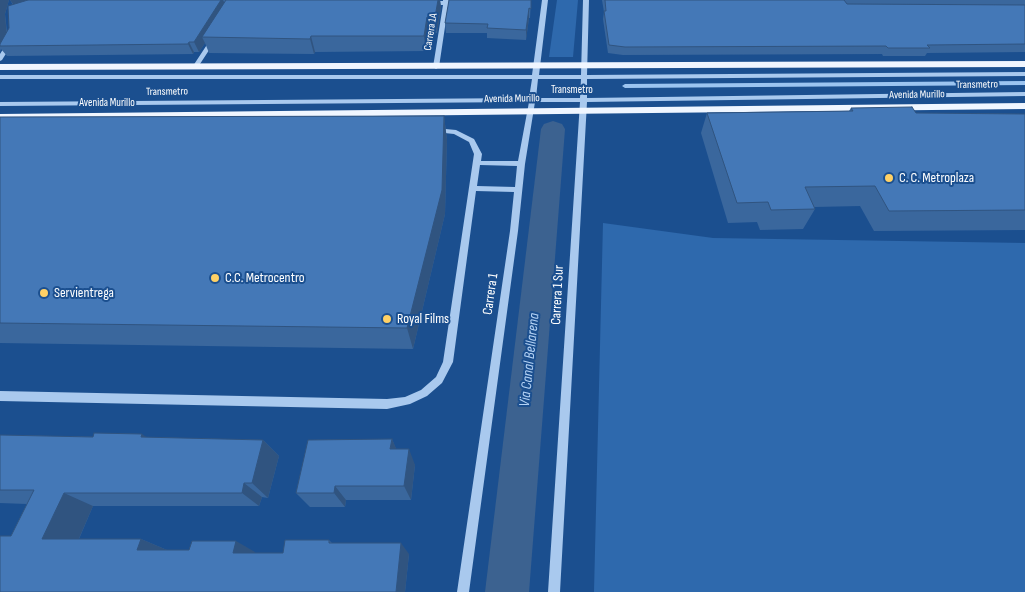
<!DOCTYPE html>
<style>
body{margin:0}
canvas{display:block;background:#1b4f8f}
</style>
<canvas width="1025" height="592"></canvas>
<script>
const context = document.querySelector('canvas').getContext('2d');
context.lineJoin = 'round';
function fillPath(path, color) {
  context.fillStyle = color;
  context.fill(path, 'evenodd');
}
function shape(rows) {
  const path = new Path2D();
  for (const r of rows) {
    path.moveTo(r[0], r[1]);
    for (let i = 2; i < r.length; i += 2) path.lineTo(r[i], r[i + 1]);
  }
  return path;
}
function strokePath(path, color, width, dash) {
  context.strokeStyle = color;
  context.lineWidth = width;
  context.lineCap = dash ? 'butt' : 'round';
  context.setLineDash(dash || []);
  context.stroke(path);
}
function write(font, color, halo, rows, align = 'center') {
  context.font = font + ' "Sofia Sans Condensed",sans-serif';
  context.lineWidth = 4;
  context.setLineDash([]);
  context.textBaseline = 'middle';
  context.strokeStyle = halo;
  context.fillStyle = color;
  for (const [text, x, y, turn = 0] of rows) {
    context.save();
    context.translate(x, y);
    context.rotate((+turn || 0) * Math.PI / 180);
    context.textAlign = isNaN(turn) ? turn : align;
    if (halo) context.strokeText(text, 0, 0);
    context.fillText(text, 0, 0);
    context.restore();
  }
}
const green = shape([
 [557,0,578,0,573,57,549,57],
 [603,223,713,238,1025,243,1025,592,594,592]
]);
const stream = shape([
 [1025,81,1025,85,625,88,622,86,625,84,1025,81]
]);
const canal = shape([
 [553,121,562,124,565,129,529,592,485,592,541,129,544,124,553,121]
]);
const minor = shape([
 [443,0,449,0,439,67,436,69,433,67,443,5,429,5,426,3,429,1,443,1,443,0],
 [542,0,548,0,539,75,581,75,583,0,589,0,587,75,1025,72,1025,76,587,79,587,98,1025,92,1025,96,587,102,560,592,548,592,580,102,535,102,525,164,518,231,469,592,457,592,510,231,514,192,476,191,453,362,442,383,427,396,410,404,387,409,0,401,0,391,387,399,405,397,421,390,436,377,443,362,474,154,469,142,454,134,435,132,432,130,435,128,456,130,474,139,482,154,481,161,518,161,529,102,0,106,0,102,529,98,532,79,0,79,0,75,532,75,542,0],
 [538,79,581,79,580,98,536,98,538,79],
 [480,165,517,166,515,187,477,186,480,165],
 [212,37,217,38,198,67,194,67,193,66,212,37],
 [7,43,12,44,2,60,0,61,0,54,7,43]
]);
const major = shape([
 [1025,61,1025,67,0,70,0,64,1025,61],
 [1025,103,1025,109,0,120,0,114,1025,103]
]);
const wall = shape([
 [0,0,9,0,5,14,7,32,9,28,13,5,10,0,440,0,441,7,437,33,429,32,426,51,315,52,314,54,209,53,205,43,199,52,194,52,193,54,7,56,1,49,0,52],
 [531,0,530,18,529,18,526,40,487,38,487,33,446,33,445,23],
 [602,0,1025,0,1025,52,927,53,925,56,883,56,882,54,623,55,608,53,603,19,604,12],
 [851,108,916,113,1025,114,1025,230,874,231,860,206,814,207,815,209,803,229,760,230,757,222,728,223,701,133,707,113,849,111],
 [444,116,447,140,445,214,413,349,0,343,0,117],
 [0,435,263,440,279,456,268,498,262,497,259,506,93,506,79,539,141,539,167,550,255,552,254,553,283,553,329,540,332,543,409,554,405,592,0,592,11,536,27,504,0,503],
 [392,439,396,449,415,465,411,500,346,500,345,507,310,507,296,493]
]);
const shadedWall = shape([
 [0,0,9,0,5,14,7,37,0,46],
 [10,0,34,0,16,8],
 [221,0,223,0,227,8,202,37,205,43,199,52,194,42],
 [438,0,440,0,441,7,437,33,435,17],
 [529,8,529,18,526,40,526,30],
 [427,17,429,32,426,51,424,36],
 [311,36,315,52,314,54,310,39],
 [189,42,194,52,193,54,188,44],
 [444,116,447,140,445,214,413,349,407,328],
 [142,434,165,450,141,437],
 [392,439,399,455,390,449],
 [263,440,279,456,268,498,252,483],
 [409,449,415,465,411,500,404,486],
 [244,483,262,497,259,506,242,493],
 [335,486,346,500,345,507,334,493],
 [64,493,93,506,74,550,42,539],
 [141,539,167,550,137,550],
 [236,541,255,552,252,564,233,553],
 [401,543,409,554,405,592,396,592]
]);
const building = shape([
 [28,0,221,0,194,42,189,42,188,44,0,46,0,44,9,28,8,6,28,0],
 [226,0,438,0,435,17,427,17,424,36,311,36,310,39,202,37,226,0],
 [449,0,531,0,531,9,529,8,526,30,487,28,488,24,445,23,449,0],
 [605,0,844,0,847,4,1025,5,1025,44,927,45,930,48,888,48,886,46,625,47,609,45,604,11,606,11,605,0],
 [912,107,916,113,1025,114,1025,210,889,211,875,186,805,187,815,209,771,210,768,202,737,203,707,113,853,111,851,108,912,107],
 [444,116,442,190,407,328,0,323,0,117,444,116],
 [94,433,142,434,141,437,263,440,252,483,244,483,242,493,64,493,42,539,141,539,137,550,189,550,192,541,236,541,233,553,283,553,285,540,329,540,329,543,401,543,396,592,0,592,0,536,11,536,34,490,0,490,0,435,93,437,94,433],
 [392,439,390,449,409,449,404,486,335,486,334,493,296,493,308,440,392,439]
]);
const markers = [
 [889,178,5,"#ffd166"],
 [215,278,5,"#ffd166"],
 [44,293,5,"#ffd166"],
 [387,319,5,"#ffd166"]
];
const farStreetnames = [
 ["Carrera 1A",431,32,-81],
 ["Transmetro",977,85,-1],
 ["Transmetro",572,90],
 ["Transmetro",167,92,-1],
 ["Avenida Murillo",917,95,-1],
 ["Avenida Murillo",512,99,-1],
 ["Avenida Murillo",107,103]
];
const poiNames = [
 ["C. C. Metroplaza",899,178],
 ["C.C. Metrocentro",225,278],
 ["Servientrega",54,293],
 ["Royal Films",397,319]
];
const streetNames = [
 ["Carrera 1",491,294,-82],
 ["Carrera 1 Sur",558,295,-87]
];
const waterNames = [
 ["Via Canal Bellarena",530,360,-84]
];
fillPath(green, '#2e69ad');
fillPath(stream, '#9cc4f0');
fillPath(canal, '#3c6290');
fillPath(minor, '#a9c9ee');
fillPath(major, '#f0f6ff');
fillPath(wall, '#3a679d');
fillPath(shadedWall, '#305480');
fillPath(building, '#4478b7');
strokePath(building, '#305480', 1);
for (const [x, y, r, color] of markers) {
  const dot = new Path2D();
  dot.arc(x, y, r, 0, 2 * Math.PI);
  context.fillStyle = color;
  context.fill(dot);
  strokePath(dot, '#1b4f8f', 2);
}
write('11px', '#fff', '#1b4f8f', farStreetnames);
write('14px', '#fff', '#1b4f8f', poiNames, 'left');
write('14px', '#fff', '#1b4f8f', streetNames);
write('italic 15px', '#b5d3f5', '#1b4f8f', waterNames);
</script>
